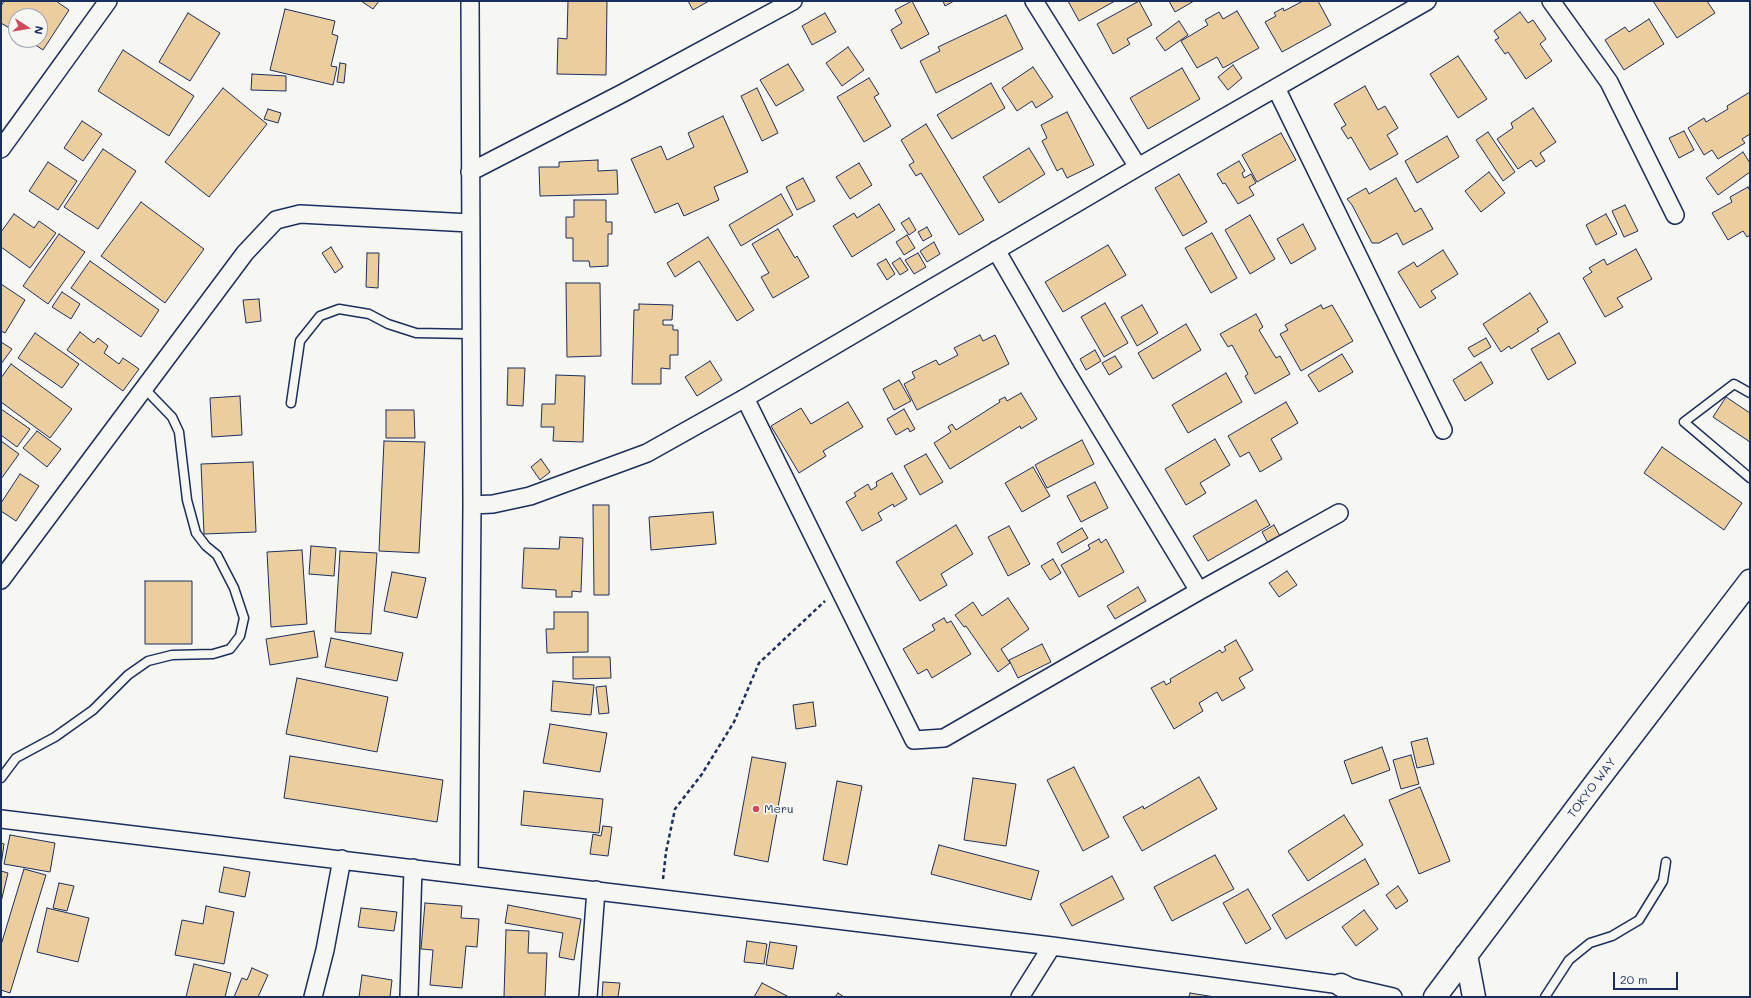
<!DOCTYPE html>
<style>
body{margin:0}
#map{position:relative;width:1751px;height:998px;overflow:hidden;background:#f6f6f2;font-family:Mali,sans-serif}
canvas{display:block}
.frame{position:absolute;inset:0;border:2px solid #1b2f5e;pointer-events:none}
.north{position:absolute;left:8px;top:8px;width:40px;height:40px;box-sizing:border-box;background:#f6f6f2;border:1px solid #9ea6b7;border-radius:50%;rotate:102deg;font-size:11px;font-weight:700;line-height:16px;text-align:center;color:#1b2f5e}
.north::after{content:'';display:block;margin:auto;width:14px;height:18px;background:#d1495b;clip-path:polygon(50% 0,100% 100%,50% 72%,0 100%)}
.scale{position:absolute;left:1613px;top:972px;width:65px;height:18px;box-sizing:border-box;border:2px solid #1b2f5e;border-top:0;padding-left:5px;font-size:12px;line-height:14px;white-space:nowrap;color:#1b2f5e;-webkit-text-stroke:3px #f6f6f2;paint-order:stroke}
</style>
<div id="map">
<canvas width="1751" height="998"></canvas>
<div class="frame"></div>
<div class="north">N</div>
<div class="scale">20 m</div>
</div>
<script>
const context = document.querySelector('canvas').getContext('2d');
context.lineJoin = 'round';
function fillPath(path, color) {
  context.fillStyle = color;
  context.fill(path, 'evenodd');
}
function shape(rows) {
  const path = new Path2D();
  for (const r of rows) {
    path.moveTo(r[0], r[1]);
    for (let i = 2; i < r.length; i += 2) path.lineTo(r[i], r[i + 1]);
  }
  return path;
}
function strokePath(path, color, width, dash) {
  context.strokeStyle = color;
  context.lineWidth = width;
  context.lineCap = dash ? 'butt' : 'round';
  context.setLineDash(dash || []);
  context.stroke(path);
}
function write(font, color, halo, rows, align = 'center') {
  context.font = font + ' Mali,sans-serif';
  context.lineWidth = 3.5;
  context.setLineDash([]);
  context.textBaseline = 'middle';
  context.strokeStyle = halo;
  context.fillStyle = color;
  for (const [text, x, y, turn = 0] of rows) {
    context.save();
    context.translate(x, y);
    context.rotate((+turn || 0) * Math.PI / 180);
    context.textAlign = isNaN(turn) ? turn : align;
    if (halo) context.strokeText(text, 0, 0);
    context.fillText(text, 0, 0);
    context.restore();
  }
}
const building = shape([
 [4,1,56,1,69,10,43,50,28,40,40,40,40,16,16,16,16,32,1,23,1,6,4,1],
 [361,1,379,1,373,9,361,1],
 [568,1,607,1,606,75,557,74,558,38,567,39,568,1],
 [688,1,709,1,693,10,688,1],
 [912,1,929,34,901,49,891,30,902,23,895,10,912,1],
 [943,1,954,1,945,6,943,1],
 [1068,1,1115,1,1079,21,1068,1],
 [1139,1,1152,25,1127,39,1130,44,1113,54,1097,24,1139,1],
 [1169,1,1194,1,1175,12,1169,1],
 [1303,1,1318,1,1331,25,1282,52,1265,22,1276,16,1274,13,1283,8,1284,11,1303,1],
 [1653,1,1707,1,1715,13,1677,38,1653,1],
 [285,9,335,21,332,34,338,36,331,66,337,67,333,85,270,70,285,9],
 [1237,11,1259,48,1223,68,1217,57,1197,68,1181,41,1208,25,1205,20,1219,12,1223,19,1237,11],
 [1520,12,1528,23,1533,20,1546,39,1540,44,1552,61,1526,79,1508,52,1505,54,1495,40,1499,38,1494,31,1520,12],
 [188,13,220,33,190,81,159,62,188,13],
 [825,13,836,32,812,45,802,26,825,13],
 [1006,15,1023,49,936,93,920,61,940,51,938,47,1006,15],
 [1649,19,1664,44,1624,70,1605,40,1625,27,1629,32,1649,19],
 [1179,21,1188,35,1165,51,1156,38,1179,21],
 [848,47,864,70,842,86,826,63,848,47],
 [123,50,194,96,169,136,98,91,123,50],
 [1458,56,1487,99,1458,118,1430,74,1458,56],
 [340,63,346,64,344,83,337,82,340,63],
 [788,64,804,90,776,106,760,80,788,64],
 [1233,65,1242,78,1228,90,1218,77,1233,65],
 [1033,67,1053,97,1036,108,1032,101,1017,111,1002,88,1033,67],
 [1182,68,1200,99,1148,129,1130,98,1182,68],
 [252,74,286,76,286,91,251,90,252,74],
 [869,78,879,94,874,97,891,126,864,142,837,97,869,78],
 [991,83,1005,108,952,139,937,115,991,83],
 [1365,86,1378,110,1385,106,1398,128,1387,135,1398,154,1370,170,1351,137,1348,139,1341,128,1346,125,1334,104,1365,86],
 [223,88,267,124,209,197,165,162,223,88],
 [757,88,778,133,762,141,741,96,757,88],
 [1750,92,1750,134,1742,139,1745,143,1718,159,1712,150,1704,155,1688,128,1704,118,1706,122,1728,109,1727,106,1750,92],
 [1533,108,1556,142,1540,153,1545,161,1536,167,1531,160,1518,169,1497,139,1513,128,1511,123,1533,108],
 [268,109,281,113,278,123,264,119,268,109],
 [1067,112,1094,165,1067,178,1062,168,1057,171,1042,141,1047,138,1041,125,1067,112],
 [723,116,748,172,714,187,719,200,684,216,678,203,655,213,631,159,661,146,667,160,694,147,688,133,723,116],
 [82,121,102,134,83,161,64,148,82,121],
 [926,124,984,220,959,235,921,173,916,176,909,165,914,162,901,140,926,124],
 [1684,131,1694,150,1679,158,1669,138,1684,131],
 [1488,132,1515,172,1503,181,1476,140,1488,132],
 [1281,133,1296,160,1257,182,1242,155,1281,133],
 [1447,136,1459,157,1417,183,1405,161,1447,136],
 [1029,148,1045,174,999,203,983,177,1029,148],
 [103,149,136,171,98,229,64,207,103,149],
 [1743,152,1750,163,1750,172,1718,195,1706,178,1743,152],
 [598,160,598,171,617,170,618,194,540,196,539,167,559,167,559,162,598,160],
 [1239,161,1245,171,1242,173,1244,178,1251,174,1256,183,1249,187,1254,195,1238,204,1225,183,1223,184,1217,174,1239,161],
 [48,162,77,181,58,210,29,191,48,162],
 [859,163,872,185,850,199,836,177,859,163],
 [1489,172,1505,193,1481,212,1465,191,1489,172],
 [1179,174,1207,222,1183,236,1155,188,1179,174],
 [803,178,815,201,797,210,786,187,803,178],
 [1396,178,1415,212,1421,208,1433,229,1403,245,1397,233,1379,243,1372,243,1352,205,1347,199,1366,188,1369,194,1396,178],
 [1748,187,1750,191,1750,235,1747,237,1743,231,1728,240,1712,213,1732,202,1730,197,1748,187],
 [781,194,793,215,741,246,729,225,781,194],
 [574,200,606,200,606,222,612,222,612,234,608,234,608,266,590,267,589,261,573,261,573,238,566,238,566,217,574,217,574,200],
 [141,202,204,249,165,303,101,256,141,202],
 [879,204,895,230,852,257,833,226,854,213,857,218,879,204],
 [1625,205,1638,231,1624,237,1612,211,1625,205],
 [14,214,34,228,39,221,56,233,30,268,1,247,1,232,14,214],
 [1606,214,1617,234,1596,245,1586,225,1606,214],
 [1250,215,1275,259,1250,274,1225,230,1250,215],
 [909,218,916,230,909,235,901,223,909,218],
 [1303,224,1316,249,1291,264,1277,239,1303,224],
 [927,227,932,236,923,241,918,232,927,227],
 [778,229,795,258,797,256,809,277,773,298,761,277,769,273,752,244,778,229],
 [1212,233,1237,278,1211,293,1185,248,1212,233],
 [59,234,85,252,48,304,23,286,59,234],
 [907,235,915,248,904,255,896,242,907,235],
 [708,237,754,310,737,321,699,261,675,277,667,263,708,237],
 [934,242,940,254,927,262,920,251,934,242],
 [1108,245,1126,275,1063,312,1045,282,1108,245],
 [331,247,343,267,335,273,322,253,331,247],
 [1636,249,1652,279,1617,298,1623,307,1605,317,1583,278,1592,272,1589,268,1604,259,1607,265,1636,249],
 [1443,250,1458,274,1431,291,1436,298,1420,308,1398,272,1414,262,1417,267,1443,250],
 [367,253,379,253,378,288,366,287,367,253],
 [918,253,926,267,914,274,905,260,918,253],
 [900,258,908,270,900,275,892,263,900,258],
 [886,259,895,274,887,280,877,264,886,259],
 [90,261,159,310,141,337,71,288,90,261],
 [566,283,600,283,601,356,567,357,566,283],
 [1,284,25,300,5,333,1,331,1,284],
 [62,292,80,304,71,319,52,307,62,292],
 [1530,293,1548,322,1537,329,1539,331,1511,349,1509,346,1501,352,1483,324,1530,293],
 [259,299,261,321,246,323,243,300,259,299],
 [1105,303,1128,343,1104,357,1081,317,1105,303],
 [639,304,673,305,672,320,663,320,663,325,673,325,673,330,678,330,678,355,670,355,670,369,661,368,661,384,632,384,634,310,639,310,639,304],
 [1142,305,1158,333,1137,346,1121,317,1142,305],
 [1321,305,1323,309,1332,305,1353,341,1301,371,1280,334,1288,330,1285,325,1321,305],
 [1256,314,1263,327,1259,330,1276,358,1280,356,1290,374,1255,394,1245,376,1248,374,1232,345,1228,347,1220,334,1256,314],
 [1186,324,1201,350,1153,379,1138,353,1186,324],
 [80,332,94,343,98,338,108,346,104,353,119,364,123,358,139,369,123,391,67,350,80,332],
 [35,333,79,364,62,388,18,358,35,333],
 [1559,333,1576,363,1548,380,1531,349,1559,333],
 [980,335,983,341,995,335,1009,364,917,410,904,384,915,378,912,372,936,360,939,365,958,355,954,348,980,335],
 [1486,338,1491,347,1474,357,1468,348,1486,338],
 [1,342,12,349,1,364,1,342],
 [1095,350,1101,361,1086,370,1080,359,1095,350],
 [1342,354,1353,372,1319,392,1308,375,1342,354],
 [1115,356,1122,367,1109,375,1102,363,1115,356],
 [710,361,722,380,697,396,685,377,710,361],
 [1481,362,1493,383,1465,401,1453,380,1481,362],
 [11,364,72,409,50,438,1,402,1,378,11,364],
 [508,368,525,368,523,406,507,405,508,368],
 [1226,373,1242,402,1188,433,1172,405,1226,373],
 [556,375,585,376,583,442,553,441,554,427,541,427,542,404,555,404,556,375],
 [899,380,911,401,894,410,883,389,899,380],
 [1021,393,1037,419,1021,429,1020,426,950,469,934,443,951,432,948,427,952,424,956,430,1000,402,999,400,1005,397,1007,401,1021,393],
 [240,396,242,435,212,437,210,398,240,396],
 [1726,397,1750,413,1750,442,1713,417,1726,397],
 [848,402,863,427,823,451,826,456,799,473,771,426,801,408,811,424,848,402],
 [1286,402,1298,423,1271,439,1282,459,1260,472,1249,452,1240,457,1228,436,1286,402],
 [1,409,30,429,17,447,1,435,1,409],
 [904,409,915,429,910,432,908,428,896,435,887,419,904,409],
 [386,410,414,410,415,438,386,438,386,410],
 [37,431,61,449,47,467,23,448,37,431],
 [1215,439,1230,465,1200,483,1206,493,1186,505,1165,469,1215,439],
 [1082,440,1094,464,1047,488,1035,465,1082,440],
 [1,441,19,454,1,479,1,441],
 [384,441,425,442,419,553,379,551,384,441],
 [1662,447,1742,503,1724,530,1644,473,1662,447],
 [926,454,943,482,920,495,904,466,926,454],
 [541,459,550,472,540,480,531,467,541,459],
 [253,462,256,532,204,534,201,464,253,462],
 [1033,467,1050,496,1022,512,1005,483,1033,467],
 [892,473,907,499,894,507,893,504,878,513,882,520,862,531,846,502,856,496,854,493,868,484,871,490,877,486,876,482,892,473],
 [20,474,39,486,16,521,1,511,1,503,20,474],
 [1095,482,1108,508,1081,522,1067,496,1095,482],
 [1256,500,1270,525,1208,561,1193,536,1256,500],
 [593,505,609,505,609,595,594,595,593,505],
 [713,512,716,544,651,550,649,517,713,512],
 [956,525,973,554,941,574,947,585,920,601,896,562,956,525],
 [1274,525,1280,536,1268,543,1262,532,1274,525],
 [1009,526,1030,564,1008,576,988,537,1009,526],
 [1082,528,1088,538,1062,553,1057,543,1082,528],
 [560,537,583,538,581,592,572,591,572,597,556,597,556,590,522,588,524,548,559,549,560,537],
 [1099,539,1101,543,1106,539,1124,572,1079,597,1061,565,1090,549,1088,545,1099,539],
 [311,546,336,548,334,576,309,574,311,546],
 [302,550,307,624,271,627,267,552,302,550],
 [340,551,377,553,371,634,335,632,340,551],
 [1053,559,1061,573,1050,580,1041,566,1053,559],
 [1287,571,1297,585,1279,597,1269,583,1287,571],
 [392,572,426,578,417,618,384,611,392,572],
 [145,581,192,581,192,644,145,644,145,581],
 [1138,587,1146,601,1115,619,1107,606,1138,587],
 [1008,598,1029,629,1001,649,1010,663,998,672,966,626,964,627,955,615,973,602,982,616,1008,598],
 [554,612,588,612,588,652,547,653,546,629,554,629,554,612],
 [944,618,947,623,951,621,971,654,932,678,927,669,918,674,903,649,935,630,932,625,944,618],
 [314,631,318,657,270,665,266,639,314,631],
 [331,638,403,653,397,681,325,667,331,638],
 [1236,640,1253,670,1239,678,1245,688,1222,701,1217,692,1199,703,1203,711,1174,729,1151,688,1164,681,1166,685,1171,682,1170,679,1220,650,1222,653,1226,650,1224,647,1236,640],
 [1042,644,1051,662,1018,678,1009,660,1042,644],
 [573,657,610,657,611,678,573,679,573,657],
 [297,678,388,697,377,752,286,734,297,678],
 [553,681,594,685,591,715,551,711,553,681],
 [606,686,609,713,599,714,596,687,606,686],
 [813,702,816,726,796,729,793,705,813,702],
 [550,724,607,733,600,772,543,763,550,724],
 [1427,738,1434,764,1417,768,1411,742,1427,738],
 [1382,747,1390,770,1352,784,1344,761,1382,747],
 [1411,755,1419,784,1401,789,1393,760,1411,755],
 [290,756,443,780,437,822,284,798,290,756],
 [752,757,786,763,768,862,734,855,752,757],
 [1074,767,1109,837,1083,851,1047,780,1074,767],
 [1199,777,1217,809,1142,851,1123,817,1143,806,1144,809,1199,777],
 [973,778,1016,784,1006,846,964,840,973,778],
 [837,781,862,786,847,865,823,860,837,781],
 [1420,787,1450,861,1419,874,1389,800,1420,787],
 [524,791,603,799,599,833,521,825,524,791],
 [1344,815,1363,845,1308,881,1288,851,1344,815],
 [603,826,612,827,608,856,590,854,593,834,601,836,603,826],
 [10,835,55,843,50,872,4,864,10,835],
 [1,843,4,844,1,866,1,843],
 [939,845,1039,871,1031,900,931,874,939,845],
 [1215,855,1234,889,1172,921,1154,887,1215,855],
 [1365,859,1379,884,1286,939,1272,915,1365,859],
 [224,867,250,872,245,897,219,892,224,867],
 [24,869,46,875,10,993,1,990,1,945,24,869],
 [1,871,8,873,1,902,1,871],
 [1112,876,1124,899,1072,926,1060,904,1112,876],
 [59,883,74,886,67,911,53,908,59,883],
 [1398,886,1408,901,1396,909,1386,895,1398,886],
 [1248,889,1271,929,1246,944,1223,903,1248,889],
 [425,903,462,906,461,918,479,919,477,947,466,946,462,988,430,985,433,950,421,949,425,903],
 [508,905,581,919,574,960,559,957,563,933,505,923,508,905],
 [206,906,234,912,224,964,175,955,182,920,203,924,206,906],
 [47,908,89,918,78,962,37,952,47,908],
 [361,908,397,912,394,931,358,927,361,908],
 [1364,910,1378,929,1356,946,1342,927,1364,910],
 [506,930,529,931,528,953,547,953,545,997,504,997,506,930],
 [747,941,767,944,764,964,744,962,747,941],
 [770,942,797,946,793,969,766,965,770,942],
 [194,964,231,973,225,997,186,997,194,964],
 [252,968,268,975,258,997,234,997,242,978,247,980,252,968],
 [362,975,392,980,390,997,359,997,362,975],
 [603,982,620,983,618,997,602,997,603,982],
 [762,983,789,997,754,997,762,983],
 [838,993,844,997,835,997,838,993],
 [1190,993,1215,997,1189,997,1190,993]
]);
const path = shape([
 [663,879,666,852,675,809,702,774,734,722,759,663,825,601]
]);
const lane = shape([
 [1750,393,1734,384,1684,422,1750,478],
 [291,403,300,341,320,316,339,309,369,314,388,324,416,333,471,334],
 [1,778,16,758,55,737,93,710,128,675,148,661,172,655,213,654,230,649,240,636,244,618,234,588,217,555,206,546,196,533,187,500,179,432,172,417,144,388],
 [1545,997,1569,960,1590,943,1612,936,1639,920,1663,881,1666,862]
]);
const street = shape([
 [1034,1,1138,167],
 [1551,1,1609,82,1675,215],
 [1276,88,1443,430],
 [1,149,108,1],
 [470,172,623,93,793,1],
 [996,250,1067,373,1199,591],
 [745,398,914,740,944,738,1199,591,1339,513],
 [472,505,493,504,530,496,647,453,745,398,1138,167,1427,1],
 [1,580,245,253,276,220,300,214,470,223],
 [1,819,1052,946,1341,985,1393,997],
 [469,874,472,505,470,1],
 [313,997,325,950,342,859],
 [409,997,413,868],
 [588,997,596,890],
 [1020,997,1052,946]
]);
const secondary = shape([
 [1466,955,1474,997],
 [1341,985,1364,997],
 [1435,997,1594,785,1750,581]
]);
const markers = [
 [756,809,4,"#d1495b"]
];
const streetNames = [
 ["TOKYO WAY",1592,788,-53]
];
const poiNames = [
 ["Meru",764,809]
];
fillPath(building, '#ebcd9e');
strokePath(building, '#1b2f5e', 1);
strokePath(lane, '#1b2f5e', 11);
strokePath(street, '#1b2f5e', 20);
strokePath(secondary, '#1b2f5e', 25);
strokePath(path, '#1b2f5e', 2.5, [4, 3]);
strokePath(lane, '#f6f6f2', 8);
strokePath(street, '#f6f6f2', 17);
strokePath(secondary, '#f6f6f2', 22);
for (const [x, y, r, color] of markers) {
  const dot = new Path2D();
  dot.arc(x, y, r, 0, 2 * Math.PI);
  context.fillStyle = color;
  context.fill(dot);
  strokePath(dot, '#f6f6f2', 1.5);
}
write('12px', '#1b2f5e', '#f6f6f2', streetNames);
write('12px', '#1b2f5e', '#f6f6f2', poiNames, 'left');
</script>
